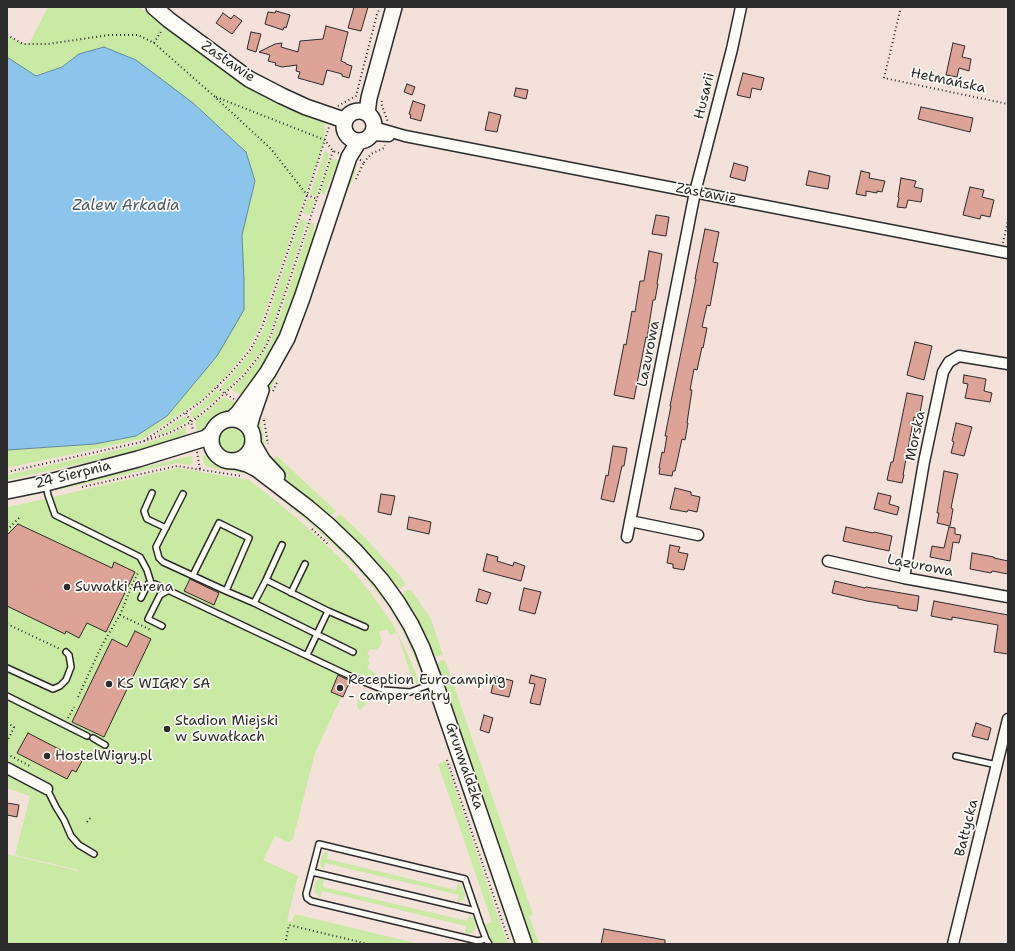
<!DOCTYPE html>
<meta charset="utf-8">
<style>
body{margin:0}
#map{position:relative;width:1015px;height:951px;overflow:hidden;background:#f3e1da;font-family:"Shantell Sans",sans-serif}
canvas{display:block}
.frame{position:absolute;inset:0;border:8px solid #2b2b2b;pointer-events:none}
</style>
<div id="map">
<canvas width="1015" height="951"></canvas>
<div class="frame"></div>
</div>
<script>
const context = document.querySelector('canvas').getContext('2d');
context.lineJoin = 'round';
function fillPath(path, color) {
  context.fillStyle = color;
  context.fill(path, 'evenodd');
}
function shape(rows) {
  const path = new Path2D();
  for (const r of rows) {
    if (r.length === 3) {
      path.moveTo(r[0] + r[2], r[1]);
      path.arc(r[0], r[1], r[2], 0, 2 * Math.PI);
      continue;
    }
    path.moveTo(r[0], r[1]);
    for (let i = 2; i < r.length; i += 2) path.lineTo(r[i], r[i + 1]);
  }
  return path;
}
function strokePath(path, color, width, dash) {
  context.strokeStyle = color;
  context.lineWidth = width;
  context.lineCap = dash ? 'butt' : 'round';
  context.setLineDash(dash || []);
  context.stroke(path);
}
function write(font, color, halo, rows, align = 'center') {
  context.font = font + ' "Shantell Sans",sans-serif';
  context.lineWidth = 3.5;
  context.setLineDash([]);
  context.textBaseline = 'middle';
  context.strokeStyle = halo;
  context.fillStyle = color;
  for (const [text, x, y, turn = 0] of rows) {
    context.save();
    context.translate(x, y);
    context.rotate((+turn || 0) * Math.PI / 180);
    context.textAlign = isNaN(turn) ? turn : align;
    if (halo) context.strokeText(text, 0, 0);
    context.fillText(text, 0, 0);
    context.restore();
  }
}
const green = shape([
 [48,7,140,7,168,30,245,86,298,113,324,123,325,130,324,142,260,326,249,348,228,374,201,400,142,439,7,468,7,450,95,444,167,416,217,356,230,333,244,280,242,235,255,181,245,152,193,103,79,54,62,67,36,76,7,57,7,35,23,44,29,44],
 [326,150,329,156,316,197,310,194,325,151],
 [333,159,339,160,324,195,322,194,320,192,331,160],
 [354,167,356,167,356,171,335,220,294,337,264,405,259,405,294,331,333,217],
 [308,198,314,200,310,215,303,213],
 [301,219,307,221,278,312,266,344,260,354,241,375,226,391,224,391,221,388,221,386,230,377,252,350,264,327],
 [311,222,314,224,313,240,288,316,273,348,245,397,232,390,253,366,262,355,269,345,281,313],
 [216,390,218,390,221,393,221,395,193,419,190,414,190,413,203,403],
 [224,397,240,405,232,413,225,415,218,419,213,423,210,428,198,436,195,421,210,409],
 [256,414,260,417,266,452,259,445,259,436,256,428],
 [185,416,189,421,169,431,158,435,157,434],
 [233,440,13],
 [185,427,188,439,160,446,7,480,7,475,143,444,170,435],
 [202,455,209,456,220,463,226,465,251,470,248,474,208,467,204,464],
 [191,456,193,462,190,465,176,463,53,491,56,487],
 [277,456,336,511,332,515,326,516,290,484,270,462,273,459,274,460],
 [177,468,249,480,276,501,301,522,337,555,355,574,369,591,392,623,406,650,419,682,417,684,412,684,407,683,405,681,412,678,397,633,390,635,387,629,379,632,382,641,380,646,377,649,373,650,370,649,367,654,370,656,368,661,370,663,367,668,375,673,376,675,376,678,374,679,373,679,354,673,343,697,341,697,315,753,293,839,290,841,287,842,275,836,263,860,298,876,287,921,291,922,295,915,299,915,419,944,7,944,7,854,78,871,78,870,15,855,30,796,7,788,7,507,44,499,44,500,53,498,53,497],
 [259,476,298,507,340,546,360,566,389,601,411,638,424,672,423,677,407,640,397,620,386,603,373,587,359,570,341,552,304,518,256,479],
 [340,514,364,537,400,576,406,584,401,588,394,587,336,525,336,518],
 [407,590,411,590,431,619,443,655,437,656,431,654,402,598,404,592],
 [445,660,533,915,529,916,539,944,531,944,436,667,440,661],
 [367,692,377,693,360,710,357,707,357,702,360,697],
 [430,696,433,698,518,944,514,944],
 [446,761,497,914,508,944,493,944,485,925,492,922,438,764],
 [327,852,328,852,327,859,456,890,458,883,460,884,462,886,465,896,463,900,458,902,457,902,459,895,325,863,324,869,321,867,320,863,322,856,324,853],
 [320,879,324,879,323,887,467,921,469,915,470,915,474,919,476,928,473,932,467,934,465,933,466,926,322,891,320,897,319,897,315,892,314,887,316,881]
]);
const water = shape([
 [104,47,136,60,193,103,246,152,255,181,242,235,244,280,244,310,217,356,167,416,136,436,95,444,7,450,7,57,36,76,62,67,79,54,104,47]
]);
const building = shape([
 [354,7,368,7,361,31,348,28,354,7],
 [276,11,290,15,286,28,284,27,283,30,265,24,268,12,275,13,276,11],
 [223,13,231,19,234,15,242,21,232,34,216,23,223,13],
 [326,26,348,32,341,61,346,63,346,64,352,66,349,78,342,76,342,74,327,70,323,85,298,78,300,72,296,71,297,65,282,67,275,65,276,63,268,61,270,55,259,52,275,44,282,43,281,47,298,52,300,41,323,39,326,26],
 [251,32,261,34,256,52,247,49,251,32],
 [953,43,965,46,962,57,971,59,969,71,959,68,957,77,946,75,953,43],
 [743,73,764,78,761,90,752,88,750,98,737,95,743,73],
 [407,84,415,87,412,95,404,92,407,84],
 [516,88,528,90,526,99,514,96,516,88],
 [413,101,425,105,421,121,410,118,411,115,409,114,413,101],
 [921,107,973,118,970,132,918,119,921,107],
 [489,112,501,115,497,132,485,130,489,112],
 [734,163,748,167,745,181,730,177,734,163],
 [809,171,830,176,828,189,806,185,809,171],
 [861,171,870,173,869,178,885,181,882,192,877,191,877,193,866,191,866,196,856,194,861,171],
 [901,178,916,181,914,187,923,189,921,202,908,200,906,208,897,207,899,198,898,197,901,178],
 [970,187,984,190,982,197,994,200,990,217,981,215,980,219,963,215,970,187],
 [656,215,669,217,666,236,652,234,656,215],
 [705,229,719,232,713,262,718,263,710,306,707,305,702,327,707,328,703,348,702,347,697,370,694,369,690,390,692,390,687,423,688,423,685,440,682,439,675,471,673,471,672,476,659,474,660,468,659,468,662,452,664,453,667,436,665,436,671,406,670,406,696,279,695,279,705,229],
 [649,251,662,254,657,284,658,284,655,300,653,300,647,338,646,337,634,399,614,395,624,344,626,345,632,311,635,312,640,281,644,281,649,251],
 [915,342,932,346,924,380,907,375,915,342],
 [964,375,986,379,984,391,992,393,990,402,965,398,968,384,963,383,964,375],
 [907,393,923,396,919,418,914,417,903,475,904,475,902,483,887,480,891,462,893,462,907,393],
 [956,423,972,427,964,456,951,453,954,442,952,441,956,423],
 [613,446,627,448,624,466,622,466,614,502,601,499,606,475,608,476,613,446],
 [944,471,958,474,951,508,953,509,950,526,937,523,939,513,937,513,944,471],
 [675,488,691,492,691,495,700,497,697,512,688,510,687,512,670,509,675,488],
 [878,493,891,496,889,504,899,507,897,515,874,509,878,493],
 [381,494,395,496,391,515,378,512,381,494],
 [409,517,431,522,429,534,407,529,409,517],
 [18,524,112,568,114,562,135,572,106,632,87,623,79,638,66,631,65,634,7,606,7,535,18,524],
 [846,527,873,533,874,532,892,536,889,551,843,541,846,527],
 [949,527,955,528,955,534,961,535,959,543,953,542,950,561,930,557,932,546,944,548,949,527],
 [670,545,680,547,678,552,688,554,684,570,673,568,673,564,667,563,670,545],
 [972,553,994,557,994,558,1008,561,1008,574,992,571,991,573,970,569,972,553],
 [487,554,498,557,497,561,513,566,514,562,525,566,521,581,483,571,487,554],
 [190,579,219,593,214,605,184,591,190,579],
 [835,581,865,588,866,587,919,596,917,611,898,608,898,606,867,601,832,593,835,581],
 [524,588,541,592,535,614,519,610,524,588],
 [479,589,491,593,487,604,476,601,479,589],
 [934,601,1008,615,1008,654,994,652,998,625,952,617,952,620,931,616,934,601],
 [135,631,151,639,104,737,72,722,112,639,127,647,135,631],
 [338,675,350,681,343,697,331,692,338,675],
 [531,675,546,679,540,705,530,703,535,684,529,683,531,675],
 [495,676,513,681,509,697,491,693,495,676],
 [484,715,493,718,489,733,480,730,484,715],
 [976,723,991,728,988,740,972,736,976,723],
 [28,733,82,761,76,772,72,770,67,779,17,753,28,733],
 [7,803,19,805,17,817,7,815,7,803],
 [604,929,665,940,665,944,601,944,604,929]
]);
const path = shape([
 [901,7,884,78,1008,104],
 [7,35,23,44,48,44,109,35,138,35,154,43,214,96,271,149,307,195,317,199],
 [154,43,162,30],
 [216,97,325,140,333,151,339,153],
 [382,101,381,103,388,122],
 [338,106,356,96,377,14,380,8],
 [360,160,364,162,371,154,384,148,385,145],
 [356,179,364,162],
 [1003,243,1008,220],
 [217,387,224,393,234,399],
 [273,391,278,380],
 [186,413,191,422,193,430],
 [264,420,268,444],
 [144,441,202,401,229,375,251,349,262,327,307,195,329,127],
 [197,452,200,469],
 [7,472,141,442,169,433,191,422,209,408,243,376,261,354,267,344,272,332,333,151],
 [82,487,177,466,241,476],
 [312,529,328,544],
 [7,530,19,518],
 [120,615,132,585,139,571],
 [7,624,60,649],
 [78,697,102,645,120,615,151,630],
 [68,718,74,707],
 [7,723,14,727,7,742],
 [7,754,30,766],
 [447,760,509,941],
 [87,822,92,816],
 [285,944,289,925,368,944]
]);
const lane = shape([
 [46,485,48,495,55,515,140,557,147,570,151,583],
 [152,493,144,511,147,519,166,528],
 [183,494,156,547,159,558,163,562,226,591],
 [282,545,266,580,328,611,307,655],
 [193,575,219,523,249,538,226,591,254,603],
 [266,580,254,603,353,652],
 [291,593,305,564],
 [141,598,148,584,155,584,352,677,384,690,410,692,434,683],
 [328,611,365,627],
 [162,626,148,619,160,595,169,590],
 [7,668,53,689,60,686,66,680,71,667,69,655,66,652],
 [7,696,87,736],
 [93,738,105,745],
 [956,756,997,765],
 [47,789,56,807,64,820,71,836,79,845,94,854],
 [312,872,476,911],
 [486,939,478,941,311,901,307,898,306,894,319,844,465,879,481,926,486,939,489,944]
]);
const street = shape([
 [374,127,405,136,1008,253],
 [371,135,389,136],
 [630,521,698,535],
 [627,537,695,192,732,49,741,7],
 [828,561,904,578,1008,597],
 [904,578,924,462,943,372,949,362,959,356,1008,364],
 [7,768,47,789],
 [953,944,1008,719]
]);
const secondary = shape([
 [154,7,169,20,249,79,282,96,306,107,344,120],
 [359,126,15],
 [367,113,369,98,394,7],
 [232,419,239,412,268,372,287,338,302,298,349,157,359,141],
 [232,440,21],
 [249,427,252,416,261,390],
 [253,444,263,461,277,476],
 [236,461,247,464,257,469,308,508,328,525,355,551,381,580,397,602,411,625,422,648,435,683,524,944],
 [7,491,46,483,138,459,206,438,212,433]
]);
const markers = [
 [67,587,4,"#2b2b2b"],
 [109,684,4,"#2b2b2b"],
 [340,688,4,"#2b2b2b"],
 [167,729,4,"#2b2b2b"],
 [47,756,4,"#2b2b2b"]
];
const streetNames = [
 ["Zastawie",228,62,34],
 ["Hetmańska",948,81,12],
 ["Husarii",705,96,-76],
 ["Zastawie",706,194,11],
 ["Lazurowa",649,354,-79],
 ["Morska",916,436,-78],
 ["24 Sierpnia",73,475,-14],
 ["Lazurowa",920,566,11],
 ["Grunwaldzka",464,766,71],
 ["Bałtycka",967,828,-76]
];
const poiNames = [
 ["Suwałki Arena",75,587],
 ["Reception Eurocamping",348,680],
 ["- camper entry",348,696],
 ["KS WIGRY SA",117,684],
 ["Stadion Miejski",175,721],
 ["w Suwałkach",175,737],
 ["HostelWigry.pl",55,756]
];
const waterNames = [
 ["Zalew Arkadia",126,206]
];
fillPath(green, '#c8eaa2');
fillPath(water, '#8bc5eb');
strokePath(water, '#65879e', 1);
fillPath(building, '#dca396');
strokePath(building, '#2b2b2b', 1);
strokePath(lane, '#2b2b2b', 8);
strokePath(street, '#2b2b2b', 13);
strokePath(secondary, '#2b2b2b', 18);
strokePath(path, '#2b2b2b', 2, [1, 3]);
strokePath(lane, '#fdfcf7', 5);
strokePath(street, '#fdfcf7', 10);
strokePath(secondary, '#fdfcf7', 15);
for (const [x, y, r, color] of markers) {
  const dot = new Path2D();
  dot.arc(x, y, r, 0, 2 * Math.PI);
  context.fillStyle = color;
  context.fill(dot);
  strokePath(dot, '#fdfcf7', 1.5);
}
write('14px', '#2b2b2b', '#fdfcf7', streetNames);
write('14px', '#2b2b2b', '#fdfcf7', poiNames, 'left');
write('italic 15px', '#485965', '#fdfcf7', waterNames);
</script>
